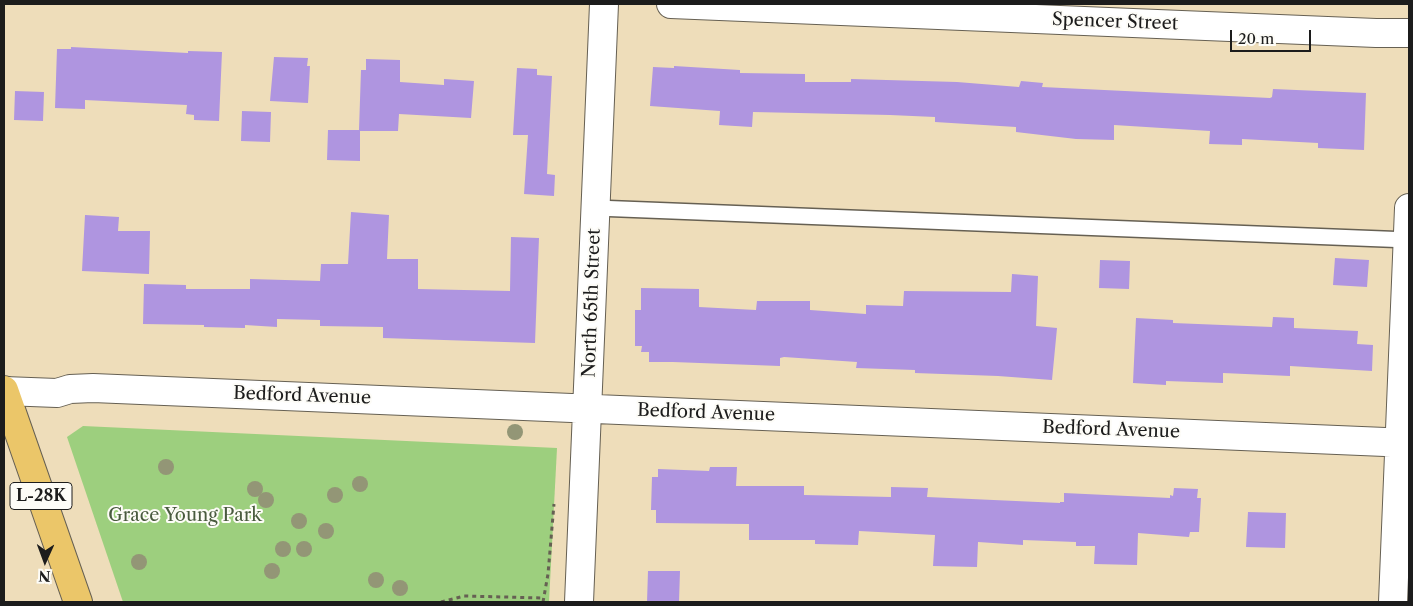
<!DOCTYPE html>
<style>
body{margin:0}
#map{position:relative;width:1413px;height:606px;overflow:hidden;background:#eeddba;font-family:"Libre Caslon Text",serif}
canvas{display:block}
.frame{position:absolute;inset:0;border:5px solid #1c1c1c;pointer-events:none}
.north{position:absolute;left:20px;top:536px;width:50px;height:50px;-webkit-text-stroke:4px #fdfcf7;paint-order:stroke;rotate:182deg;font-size:14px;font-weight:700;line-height:20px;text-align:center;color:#1c1c1c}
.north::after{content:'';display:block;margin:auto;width:18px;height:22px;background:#1c1c1c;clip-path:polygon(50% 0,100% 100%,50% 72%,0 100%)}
.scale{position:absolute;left:1230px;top:30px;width:81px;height:22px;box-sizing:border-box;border:2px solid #1c1c1c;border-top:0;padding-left:6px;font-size:15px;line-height:18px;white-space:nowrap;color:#1c1c1c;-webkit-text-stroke:4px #fdfcf7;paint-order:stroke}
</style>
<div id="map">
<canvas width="1413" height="606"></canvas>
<div class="frame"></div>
<div class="north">N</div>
<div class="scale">20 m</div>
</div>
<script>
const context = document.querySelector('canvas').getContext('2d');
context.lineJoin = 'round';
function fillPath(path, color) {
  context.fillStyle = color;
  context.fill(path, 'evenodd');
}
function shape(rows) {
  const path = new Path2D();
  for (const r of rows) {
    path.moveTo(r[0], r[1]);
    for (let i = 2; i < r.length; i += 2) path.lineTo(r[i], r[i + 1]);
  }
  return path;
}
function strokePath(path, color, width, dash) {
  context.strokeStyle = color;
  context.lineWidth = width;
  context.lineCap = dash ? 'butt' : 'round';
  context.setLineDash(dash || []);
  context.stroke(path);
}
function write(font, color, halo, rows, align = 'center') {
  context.font = font + ' "Libre Caslon Text",serif';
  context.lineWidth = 4;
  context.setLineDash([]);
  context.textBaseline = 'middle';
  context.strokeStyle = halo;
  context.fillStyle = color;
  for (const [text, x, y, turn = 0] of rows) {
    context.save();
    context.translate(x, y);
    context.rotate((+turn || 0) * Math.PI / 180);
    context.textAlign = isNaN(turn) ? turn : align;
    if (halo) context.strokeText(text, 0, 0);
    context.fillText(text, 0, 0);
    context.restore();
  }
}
const green = shape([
 [83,426,557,448,549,602,123,602,67,437]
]);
const building = shape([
 [71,47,188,53,188,51,222,52,219,121,194,120,194,115,186,114,187,105,85,100,85,109,55,108,57,49,71,49],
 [274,57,308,58,307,66,310,66,308,103,270,101],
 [366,59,400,60,400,82,444,85,444,79,474,81,471,118,399,114,398,131,360,131,360,161,327,160,328,130,359,130,361,70,366,70],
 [674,66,740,70,740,73,805,74,805,82,851,82,851,79,957,82,1019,87,1021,81,1043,83,1042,87,1270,98,1272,97,1273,89,1366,93,1364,150,1318,148,1318,143,1242,139,1242,145,1209,144,1210,131,1114,125,1114,140,1076,139,1016,132,1016,127,935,122,935,117,890,115,753,112,752,127,719,125,720,111,650,106,653,67,674,68],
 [517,68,537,69,537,75,552,76,547,174,555,175,554,196,524,194,528,135,513,135],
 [15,91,44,92,43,121,14,120],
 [242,111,271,112,270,142,241,141],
 [351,212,389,215,387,259,418,259,418,289,510,291,511,237,539,238,535,343,383,338,383,327,320,326,320,320,277,319,277,327,245,325,245,328,204,327,204,325,143,324,144,284,186,285,186,289,250,289,250,279,320,281,321,264,348,264],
 [85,215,119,217,118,231,150,231,149,274,82,271],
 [1335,258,1369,260,1367,287,1333,285],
 [1100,260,1130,261,1129,289,1099,288],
 [1012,274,1038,276,1036,326,1057,328,1052,380,998,376,915,373,915,370,856,368,857,362,784,357,780,358,780,366,673,362,649,362,649,352,641,352,642,346,635,346,635,310,641,310,641,288,699,289,699,307,756,310,757,301,810,301,810,310,866,314,866,305,903,306,904,291,1011,292],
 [1273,317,1294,318,1294,328,1358,331,1357,344,1373,345,1372,371,1290,366,1290,376,1223,373,1223,383,1166,381,1166,385,1133,383,1136,318,1173,320,1173,323,1272,327],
 [710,467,737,467,736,486,804,486,804,495,891,497,891,487,928,488,927,497,1060,503,1060,502,1064,502,1064,493,1170,498,1170,495,1173,496,1174,488,1198,489,1197,498,1201,498,1199,532,1190,532,1189,537,1138,533,1137,565,1094,564,1095,546,1076,546,1076,542,1023,540,1023,545,978,542,977,567,933,566,935,535,859,531,858,545,815,544,815,540,749,540,749,524,656,523,656,510,651,510,652,477,658,477,658,469,709,471],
 [1248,512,1286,513,1285,548,1246,547],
 [648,571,680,571,679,602,647,602]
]);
const path = shape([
 [441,602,464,596,543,598],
 [543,602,548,574,554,504]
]);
const service = shape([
 [596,208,1409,240]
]);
const minor = shape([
 [671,4,1376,33,1409,33],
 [4,391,57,393,70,389,93,388,1409,443],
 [579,602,604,4],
 [1393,602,1409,208]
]);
const primary = shape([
 [4,390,78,602]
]);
const trees = [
 [515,432],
 [166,467],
 [360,484],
 [255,489],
 [335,495],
 [266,500],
 [299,521],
 [326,531],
 [283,549],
 [304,549],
 [139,562],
 [272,571],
 [376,580],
 [400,588]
];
const shields = [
 [41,496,62]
];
const shieldNames = [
 ["L-28K",41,496]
];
const streetNames = [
 ["Spencer Street",1115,22,2],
 ["North 65th Street",592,303,-88],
 ["Bedford Avenue",302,396,2],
 ["Bedford Avenue",706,413,2],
 ["Bedford Avenue",1111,430,2]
];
const parkNames = [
 ["Grace Young Park",185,516]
];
fillPath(green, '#9dcf7e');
fillPath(building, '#af95e0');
strokePath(service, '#666053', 18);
strokePath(minor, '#666053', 30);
strokePath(primary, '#666053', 30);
strokePath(path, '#666053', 3, [4, 4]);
strokePath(service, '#fff', 15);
strokePath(minor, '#fff', 28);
strokePath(primary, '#ebc669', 28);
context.fillStyle = '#939676';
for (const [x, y] of trees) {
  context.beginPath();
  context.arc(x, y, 8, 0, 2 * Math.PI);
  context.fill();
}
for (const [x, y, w] of shields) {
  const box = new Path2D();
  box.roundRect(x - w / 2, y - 13.5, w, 27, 4);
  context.fillStyle = '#fdfcf7';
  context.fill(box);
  strokePath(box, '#1c1c1c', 1);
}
write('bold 16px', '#1c1c1c', null, shieldNames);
write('18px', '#1c1c1c', '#fdfcf7', streetNames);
write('18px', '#495b3e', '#fdfcf7', parkNames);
</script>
